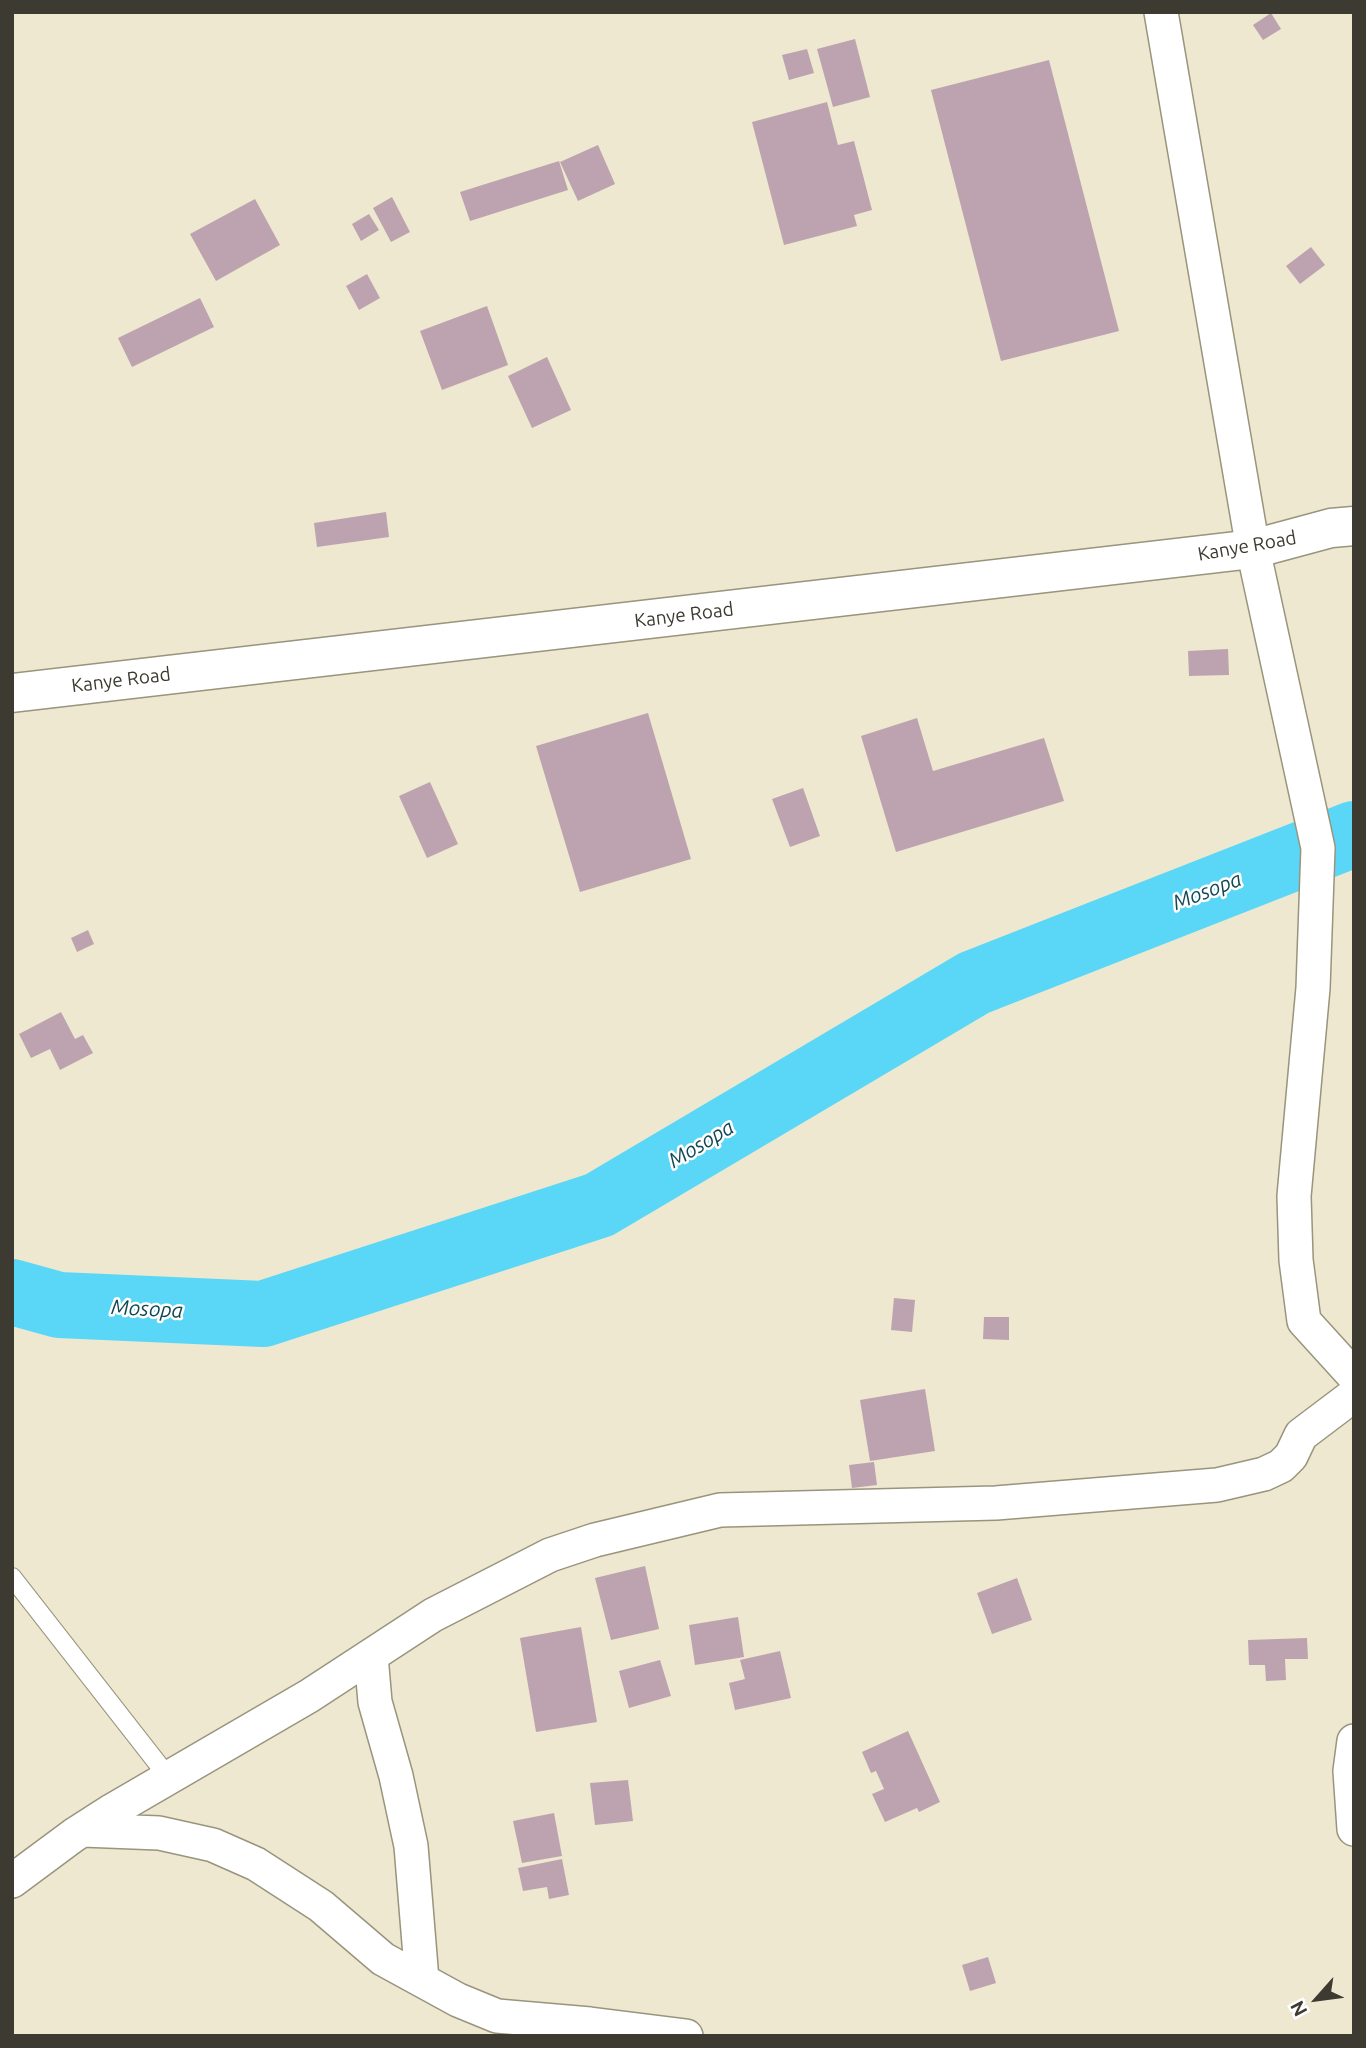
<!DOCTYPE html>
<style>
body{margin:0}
#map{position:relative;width:1366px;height:2048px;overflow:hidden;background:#ede8cf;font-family:Ubuntu,sans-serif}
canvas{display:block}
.frame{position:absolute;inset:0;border:14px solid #3d3a31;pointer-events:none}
.north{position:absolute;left:1282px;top:1964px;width:70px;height:70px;-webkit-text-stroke:5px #fff;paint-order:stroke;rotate:242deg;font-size:19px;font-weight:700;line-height:28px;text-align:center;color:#3d3a31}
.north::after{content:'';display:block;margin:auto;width:24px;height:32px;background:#3d3a31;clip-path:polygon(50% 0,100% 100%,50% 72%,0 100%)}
</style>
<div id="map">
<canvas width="1366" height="2048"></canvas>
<div class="frame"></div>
<div class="north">N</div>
</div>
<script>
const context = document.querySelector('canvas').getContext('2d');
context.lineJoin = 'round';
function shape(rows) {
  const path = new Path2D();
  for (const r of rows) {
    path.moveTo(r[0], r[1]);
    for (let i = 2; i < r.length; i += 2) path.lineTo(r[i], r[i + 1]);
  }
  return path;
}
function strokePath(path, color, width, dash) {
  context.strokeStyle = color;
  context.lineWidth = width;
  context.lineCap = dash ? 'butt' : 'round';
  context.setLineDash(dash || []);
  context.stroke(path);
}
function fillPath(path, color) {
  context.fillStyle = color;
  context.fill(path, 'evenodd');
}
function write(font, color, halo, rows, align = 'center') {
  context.font = font + ' Ubuntu,sans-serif';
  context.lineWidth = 5;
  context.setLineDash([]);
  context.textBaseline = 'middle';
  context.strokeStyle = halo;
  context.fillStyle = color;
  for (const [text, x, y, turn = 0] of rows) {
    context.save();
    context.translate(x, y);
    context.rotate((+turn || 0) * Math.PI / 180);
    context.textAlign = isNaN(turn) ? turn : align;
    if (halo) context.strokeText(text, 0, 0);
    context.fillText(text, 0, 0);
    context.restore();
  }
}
const river = shape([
 [12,1292,59,1305,263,1314,599,1205,974,983,1354,834]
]);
const building = shape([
 [1271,13,1281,29,1263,40,1253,25],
 [855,39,870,97,833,107,817,49],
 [807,49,814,73,789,80,782,55],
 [1049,60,1119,331,1001,361,931,90],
 [827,102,838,145,854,141,872,210,854,215,857,226,784,245,752,122],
 [598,145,615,184,578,201,560,162],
 [559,161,568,190,470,221,460,192],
 [392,197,410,232,391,242,373,208],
 [255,199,280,245,216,281,190,234],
 [369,214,379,230,361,241,352,224],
 [1311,247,1325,265,1300,284,1286,266],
 [367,274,380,298,359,310,346,286],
 [200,298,214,327,132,367,118,338],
 [487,306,508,365,442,390,420,331],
 [547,357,571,410,532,428,508,376],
 [386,512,389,537,317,547,314,523],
 [1228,649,1229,675,1189,676,1188,651],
 [648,713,691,859,580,892,536,746],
 [917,718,933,771,1044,738,1064,801,896,852,861,736],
 [430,782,458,844,427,858,399,796],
 [803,788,820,836,790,847,772,799],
 [88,930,94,944,77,952,71,938],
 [61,1012,75,1039,83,1035,93,1053,60,1070,50,1049,31,1058,19,1034],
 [894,1298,915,1300,912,1332,891,1330],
 [984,1317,1009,1317,1009,1340,983,1339],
 [925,1389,935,1451,870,1461,860,1400],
 [874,1462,877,1485,852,1488,849,1465],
 [645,1566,659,1629,611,1640,595,1578],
 [1017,1578,1032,1620,992,1634,977,1593],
 [738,1617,744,1657,695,1665,689,1625],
 [581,1627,597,1722,536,1732,520,1638],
 [1307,1638,1308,1659,1285,1659,1286,1680,1266,1681,1265,1665,1249,1665,1248,1640],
 [780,1651,791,1698,735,1710,729,1683,745,1679,740,1660],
 [660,1660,671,1696,629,1708,619,1671],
 [908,1731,940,1802,919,1812,917,1808,885,1822,872,1794,884,1789,876,1771,871,1773,862,1752],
 [628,1780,633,1821,595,1825,590,1783],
 [554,1813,562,1856,522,1863,513,1821],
 [562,1859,569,1895,549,1899,547,1887,523,1891,518,1868],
 [988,1957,996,1983,970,1991,962,1965]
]);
const service = shape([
 [12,1577,169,1778]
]);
const minor = shape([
 [1161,12,1253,549,1318,848,1313,988,1294,1196,1296,1260,1304,1321,1354,1376],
 [371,1656,375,1702,396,1776,411,1846,422,1980],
 [1354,1741,1350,1771,1354,1829],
 [83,1830,159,1833,213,1845,256,1864,321,1906,383,1959,458,2000,497,2016,590,2024,686,2036],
 [12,1881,74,1835,113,1810,309,1696,433,1615,550,1555,595,1540,720,1510,996,1503,1217,1485,1264,1474,1281,1466,1291,1456,1301,1435,1354,1395]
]);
const secondary = shape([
 [12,693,1253,549,1331,528,1354,526]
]);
const streetNames = [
 ["Kanye Road",1247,546,-10],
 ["Kanye Road",684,615,-7],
 ["Kanye Road",121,680,-7]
];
const waterNames = [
 ["Mosopa",1207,891,-21],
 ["Mosopa",701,1144,-31],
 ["Mosopa",147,1309,3]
];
strokePath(river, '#5ad7f7', 66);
fillPath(building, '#bda3af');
strokePath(service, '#99947d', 20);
strokePath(minor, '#99947d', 36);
strokePath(secondary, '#99947d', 41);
strokePath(service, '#fff', 18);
strokePath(minor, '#fff', 33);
strokePath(secondary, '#fff', 38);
write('19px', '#3d3a31', '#fff', streetNames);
write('italic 21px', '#114855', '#fff', waterNames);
</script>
